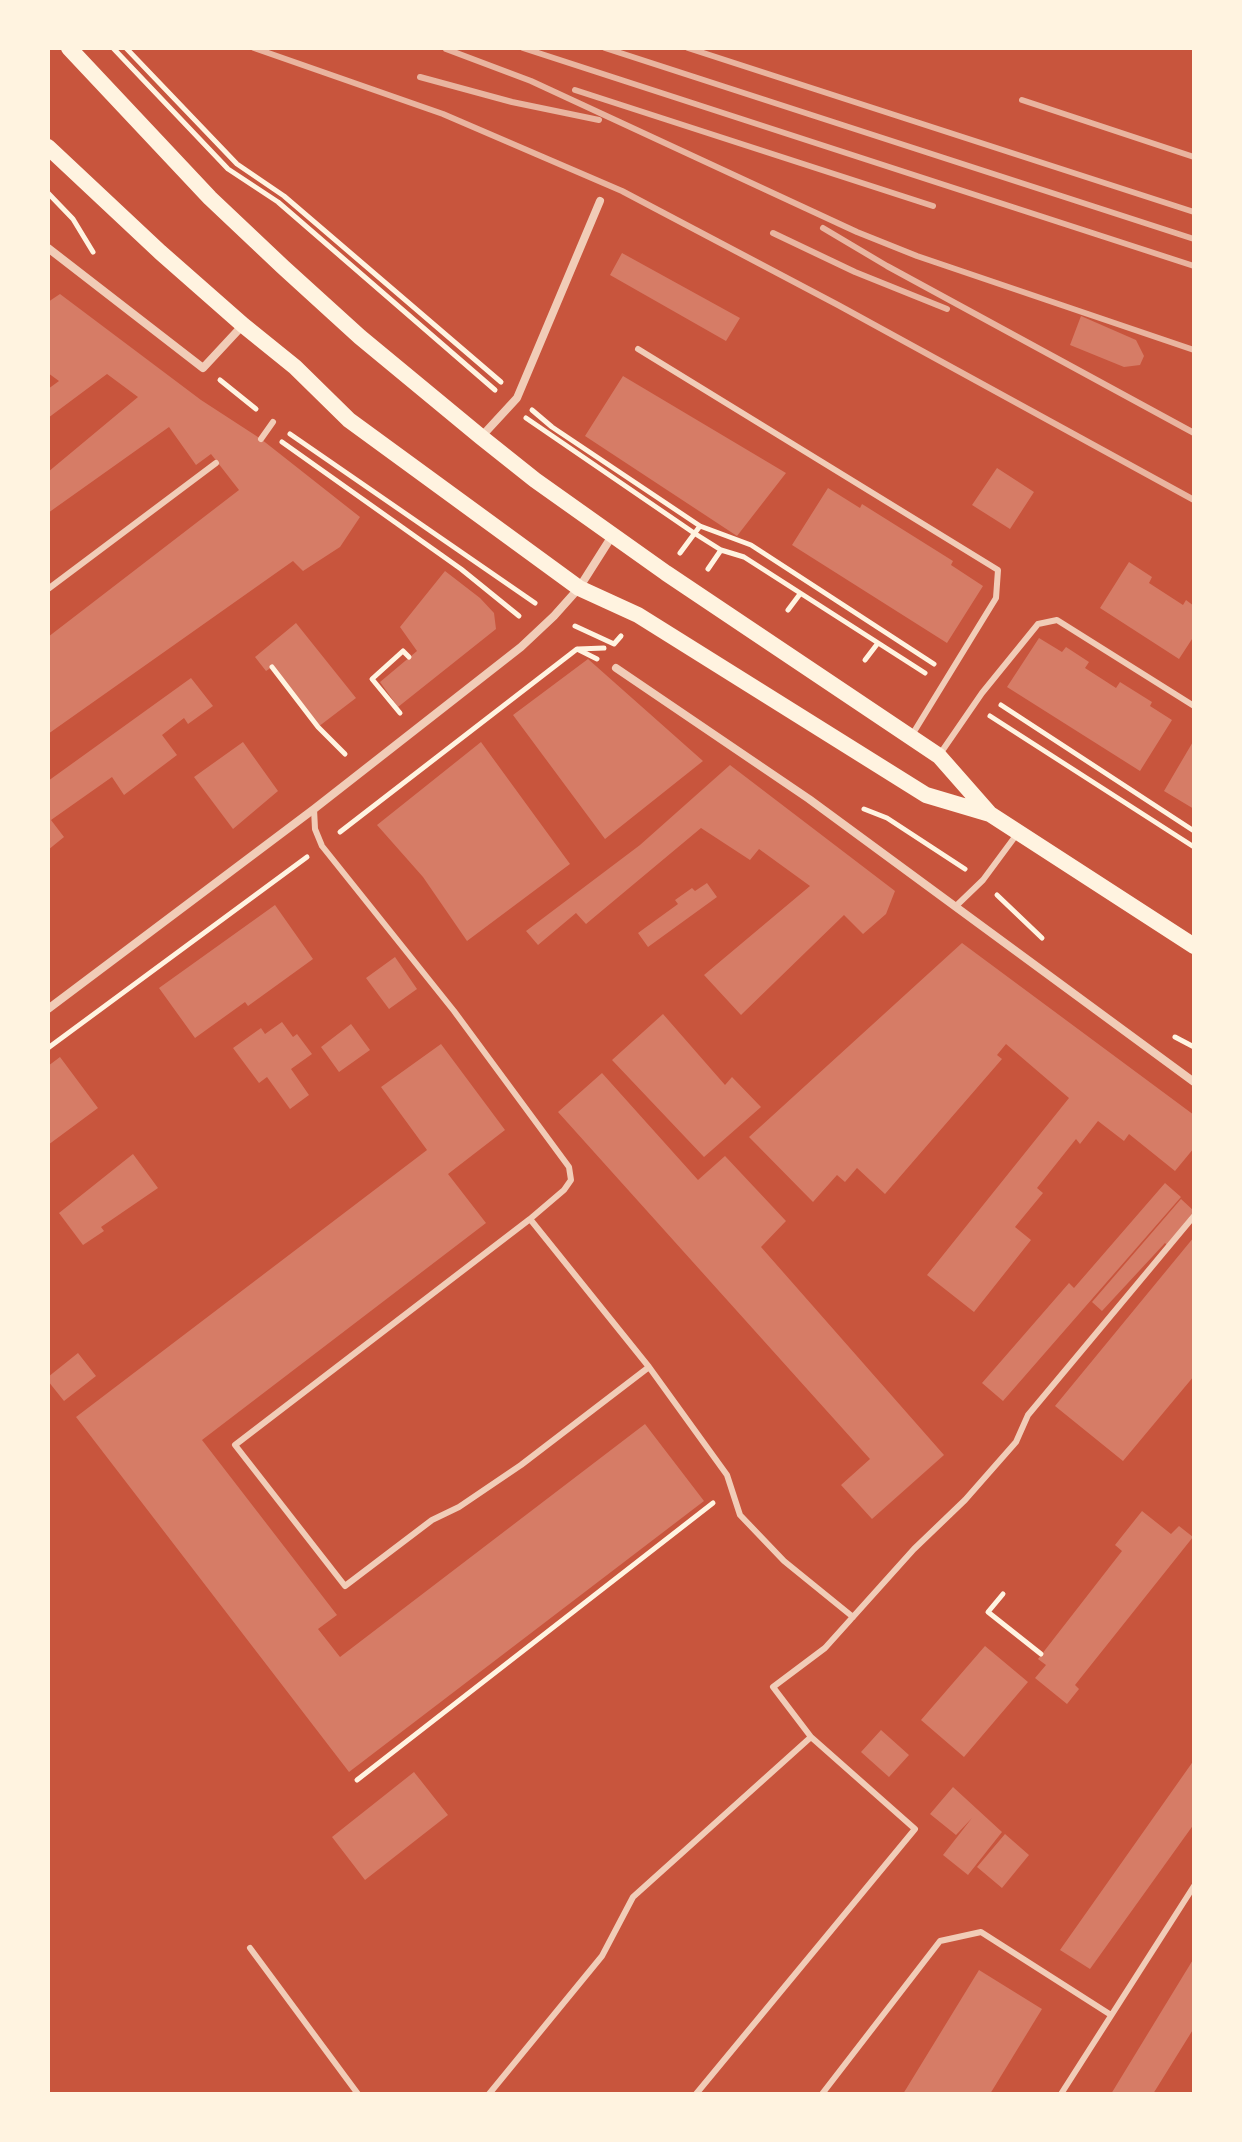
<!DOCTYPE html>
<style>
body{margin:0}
#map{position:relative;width:1242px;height:2142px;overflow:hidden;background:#c8553d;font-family:"Sofia Sans Condensed",sans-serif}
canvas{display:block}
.frame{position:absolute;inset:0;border:50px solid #fff3e0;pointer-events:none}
</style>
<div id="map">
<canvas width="1242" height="2142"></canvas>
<div class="frame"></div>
</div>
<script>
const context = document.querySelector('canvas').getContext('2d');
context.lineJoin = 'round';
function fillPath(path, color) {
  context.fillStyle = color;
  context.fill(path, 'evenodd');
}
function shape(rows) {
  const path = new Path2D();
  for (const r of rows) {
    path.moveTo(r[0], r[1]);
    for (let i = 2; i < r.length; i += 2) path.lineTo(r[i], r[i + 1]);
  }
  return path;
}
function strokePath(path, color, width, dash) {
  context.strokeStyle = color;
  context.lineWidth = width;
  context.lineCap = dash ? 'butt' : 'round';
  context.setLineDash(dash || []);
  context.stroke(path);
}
const building = shape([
 [622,253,740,318,726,341,610,275],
 [60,294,201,400,261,439,360,517,340,547,303,571,293,561,48,734,48,637,239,490,211,454,196,465,169,427,48,513,48,472,138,397,107,374,48,418,48,389,59,381,48,373,48,302],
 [1081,316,1136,340,1144,356,1140,365,1124,367,1070,345],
 [623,376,786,473,737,536,585,436],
 [997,468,1034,492,1010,529,972,505],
 [828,488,860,508,862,504,953,561,951,565,983,586,947,643,792,545],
 [1129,562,1152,577,1149,583,1183,605,1186,600,1194,606,1194,636,1179,659,1100,608],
 [445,571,480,598,494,613,496,629,398,707,380,682,417,651,400,627],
 [296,623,356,698,318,727,272,667,266,671,255,657],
 [1039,638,1062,652,1066,647,1089,662,1085,668,1116,688,1120,682,1152,702,1150,706,1172,720,1140,771,1007,687],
 [588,659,703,761,605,839,513,715],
 [191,678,213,706,188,724,184,718,162,735,177,755,124,795,112,777,51,820,64,837,48,850,48,781],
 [1194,740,1194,809,1164,791],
 [243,742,278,791,233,829,194,777],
 [481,742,570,864,467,941,423,877,377,825],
 [730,765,895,891,886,914,863,934,844,915,741,1015,704,975,810,886,759,849,750,860,701,828,586,924,576,913,538,945,526,931,640,845],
 [707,883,717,897,648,947,638,933,678,904,675,900,692,888,695,891],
 [275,905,313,959,248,1006,245,1002,195,1038,159,988],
 [962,943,1194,1115,1194,1148,1175,1171,1129,1134,1124,1141,1098,1121,1080,1144,1076,1139,1037,1188,1043,1193,1015,1227,1031,1240,974,1312,927,1275,1069,1098,1006,1044,997,1055,1002,1059,885,1194,857,1168,845,1182,837,1175,813,1202,749,1137],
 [395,957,417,989,389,1009,366,978],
 [663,1014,725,1085,732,1077,761,1107,704,1157,612,1060],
 [282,1022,293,1037,297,1034,312,1054,291,1069,309,1095,290,1109,267,1077,259,1083,233,1048,261,1028,265,1034],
 [351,1024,370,1050,339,1072,321,1047],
 [441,1044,505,1130,448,1174,486,1223,202,1440,337,1615,318,1629,340,1657,645,1424,704,1501,349,1772,76,1417,427,1150,381,1087],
 [60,1057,98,1108,48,1145,48,1066],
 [602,1073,698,1180,725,1156,786,1221,761,1247,944,1455,872,1519,841,1485,870,1459,558,1112],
 [133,1154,158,1188,101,1227,104,1231,83,1245,59,1213],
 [1165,1183,1181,1197,1003,1401,982,1383,1069,1283,1074,1288],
 [1181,1199,1194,1211,1167,1245,1165,1243,1102,1311,1092,1302],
 [1194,1237,1194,1376,1123,1461,1055,1406],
 [78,1353,96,1376,64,1401,48,1381,48,1377],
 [1142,1511,1171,1534,1179,1526,1193,1537,1075,1685,1079,1689,1067,1704,1035,1678,1046,1665,1038,1659,1122,1551,1115,1545],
 [985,1646,1028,1682,964,1757,921,1720],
 [881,1730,909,1755,889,1777,861,1752],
 [1194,1760,1194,1824,1090,1969,1060,1950],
 [414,1772,448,1815,365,1880,332,1837],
 [953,1787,1002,1832,968,1875,943,1855,972,1818,956,1835,930,1814],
 [1005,1834,1029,1855,1002,1888,977,1867],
 [1194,1958,1194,2028,1153,2094,1111,2094],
 [979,1970,1042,2009,990,2094,903,2094]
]);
const path = shape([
 [113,48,228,169,278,202,495,390],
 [126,48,237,164,284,196,501,382],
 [48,193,73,219,93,252],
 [220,380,256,409],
 [532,410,552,427,700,526,680,553],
 [526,418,694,533,721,550,744,557,925,673],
 [290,434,535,603],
 [282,442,461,569,519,616],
 [700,526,751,545,934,664],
 [708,569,721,550],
 [788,610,800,594],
 [575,626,614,644,621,636],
 [578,649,604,648],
 [865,660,878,643],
 [272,667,318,727,345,754],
 [1001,705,1194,831],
 [400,713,372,679,403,651,409,657],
 [990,716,1194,847],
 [864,809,887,818,965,869],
 [340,832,577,649,597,659],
 [997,895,1042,938],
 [1175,1037,1194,1047],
 [48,1048,307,857],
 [1003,1594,988,1612,1041,1654],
 [357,1780,713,1503]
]);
const service = shape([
 [638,349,998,570,996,598,912,735],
 [261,439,273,422],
 [48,589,216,463],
 [940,754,982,693,1038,624,1057,620,1194,706],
 [314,809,315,829,322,846,454,1011,569,1167,571,1180,564,1190,530,1219,649,1367,727,1475,740,1515,784,1561,853,1617],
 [955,907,983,880,1017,834],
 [530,1219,235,1445,345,1586,432,1520,459,1507,521,1465,649,1367],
 [250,1948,358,2094],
 [489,2094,602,1956,633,1897,811,1737,773,1687,825,1648,914,1549,965,1500,1016,1442,1028,1415,1194,1216],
 [696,2094,915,1829,811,1737],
 [822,2094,940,1941,981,1932,1111,2015],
 [1061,2094,1194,1886]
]);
const minor = shape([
 [48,248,203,368,243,325],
 [481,437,517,398,600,201],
 [616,668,809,799,1194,1082],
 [48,1009,314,809,521,647,554,616,579,588,612,536]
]);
const secondary = shape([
 [69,48,210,198,283,267,360,337,481,437,535,480,666,573,939,756,990,814,1194,946],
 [48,147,160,252,243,325,295,367,349,420,579,588,638,615,926,795,990,814]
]);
const rail = shape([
 [254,48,443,114,622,191,838,305,1194,500],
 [523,48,1194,266],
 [605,48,1194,239],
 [688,48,1194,212],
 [446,49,531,81,857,232,917,256,1194,350],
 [420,77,512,102,599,120],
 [575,90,933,206],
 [1022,100,1194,157],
 [823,228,887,266,1194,433],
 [773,233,855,272,947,309]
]);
fillPath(building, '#d67c66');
strokePath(path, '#fff3e0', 5);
strokePath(service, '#f1ccb7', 6);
strokePath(minor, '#f1ccb7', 8);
strokePath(secondary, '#fff3e0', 16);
strokePath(rail, '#e9b49f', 6);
</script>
